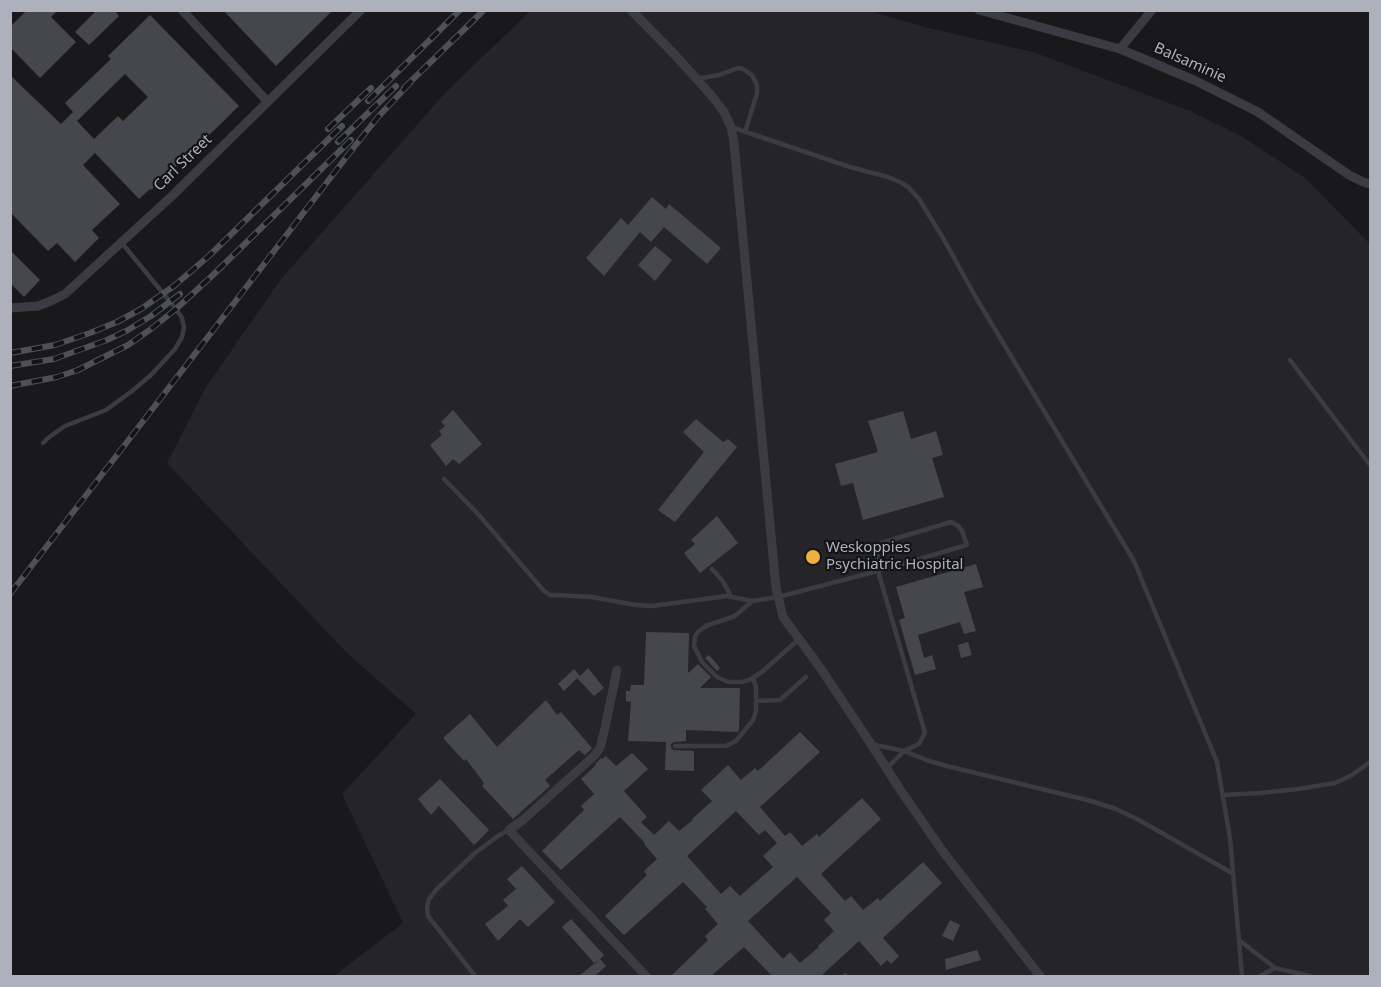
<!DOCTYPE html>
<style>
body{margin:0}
#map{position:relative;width:1381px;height:987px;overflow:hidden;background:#19191c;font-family:"Noto Sans",sans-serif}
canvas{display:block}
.frame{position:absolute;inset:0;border:12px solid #acb1bb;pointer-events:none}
</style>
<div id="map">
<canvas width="1381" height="987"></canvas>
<div class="frame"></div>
</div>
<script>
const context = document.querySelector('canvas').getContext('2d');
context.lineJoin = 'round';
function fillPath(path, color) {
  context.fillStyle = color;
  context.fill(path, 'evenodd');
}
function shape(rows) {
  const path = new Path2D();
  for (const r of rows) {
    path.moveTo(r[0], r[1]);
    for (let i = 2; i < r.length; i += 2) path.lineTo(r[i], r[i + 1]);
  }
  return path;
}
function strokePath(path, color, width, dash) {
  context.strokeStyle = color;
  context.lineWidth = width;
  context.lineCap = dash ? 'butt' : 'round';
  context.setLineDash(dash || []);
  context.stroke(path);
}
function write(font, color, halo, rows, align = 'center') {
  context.font = font + ' "Noto Sans",sans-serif';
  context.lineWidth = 4.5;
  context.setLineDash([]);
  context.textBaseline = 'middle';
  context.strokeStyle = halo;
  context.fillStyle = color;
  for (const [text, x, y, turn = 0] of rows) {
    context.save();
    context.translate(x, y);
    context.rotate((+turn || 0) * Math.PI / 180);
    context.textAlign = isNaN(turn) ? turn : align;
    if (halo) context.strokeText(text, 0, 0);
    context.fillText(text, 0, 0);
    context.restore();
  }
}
const built = shape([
 [530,11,870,11,924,27,1033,52,1190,111,1241,136,1305,178,1370,244,1370,976,334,976,403,923,342,794,416,714,345,651,167,463,206,387,281,279,445,93]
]);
const building = shape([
 [27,10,58,10,51,17,76,42,40,78,10,47,10,27],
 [97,10,114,10,119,16,89,45,75,32],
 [223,10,333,10,276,66],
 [150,15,239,106,201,143,200,141,187,154,188,155,151,190,150,189,139,199,95,153,83,165,120,204,92,230,99,238,75,262,57,243,48,251,10,212,10,75,61,124,73,112,65,103,111,59,108,56],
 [125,74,148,97,123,121,118,116,94,139,77,121],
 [652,197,666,209,669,204,721,248,707,264,664,227,651,242,640,232,604,276,586,258,621,218,628,225],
 [655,246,672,260,655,281,638,265],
 [10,250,40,280,24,297,10,283],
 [453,410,482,444,459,464,453,459,446,466,430,445,442,435,439,431,445,426,441,422],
 [903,411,911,439,936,431,943,455,932,458,944,497,863,520,853,483,841,486,835,464,878,452,868,421],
 [696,419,723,442,728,439,737,447,675,522,658,510,704,452,683,432],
 [717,516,738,543,700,573,684,553,695,544,691,540],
 [976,564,983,587,964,592,976,631,964,634,960,622,918,635,924,658,932,655,936,669,915,675,899,620,905,618,896,587],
 [646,632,689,633,688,673,698,664,711,677,700,688,740,688,739,730,738,732,686,730,686,741,674,742,671,744,671,748,673,750,694,751,694,771,665,770,666,742,628,741,631,702,626,701,626,691,630,691,631,685,644,685],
 [968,642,972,655,961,658,958,645],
 [709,655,720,668,717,671,706,659,705,658],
 [588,668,604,688,594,696,577,678,564,691,558,684,574,669,580,676,578,678],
 [546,700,557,715,561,712,592,748,585,755,579,750,545,780,550,786,513,819,482,786,484,783,466,759,464,761,443,738,470,714,497,747],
 [800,732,820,752,760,807,785,836,790,832,802,846,817,834,819,837,862,798,881,819,821,874,845,901,851,896,863,910,878,898,880,901,923,862,942,883,883,938,899,956,891,964,887,960,881,966,859,941,821,976,772,976,744,947,711,976,671,976,708,940,705,936,718,924,705,909,707,907,683,882,624,935,605,916,647,875,644,871,657,859,644,844,645,843,620,817,561,870,542,851,584,810,581,806,594,794,581,779,596,765,595,764,601,758,602,759,606,756,616,766,632,753,648,769,624,791,647,817,641,822,654,835,669,821,679,831,693,820,692,819,712,801,701,790,728,765,741,780,755,768,758,771],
 [736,811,759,835,765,830,777,843,763,856,773,867,740,896,730,886,721,894,687,856],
 [797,877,831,913,824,920,834,931,818,946,819,947,800,963,790,952,783,959,748,921],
 [440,779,489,830,474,845,439,806,431,815,418,799],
 [522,866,555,902,528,927,520,919,498,941,485,924,508,906,503,900,516,889,507,879],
 [571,919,604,955,595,964,562,927],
 [950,920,960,925,953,941,942,936],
 [977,950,981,960,946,970,945,959],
 [600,959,606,966,595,976,579,976]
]);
const lane = shape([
 [696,79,719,75,738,68,743,69,752,75,757,85,757,93,745,132],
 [731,127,850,167,888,177,900,182,908,187,919,199,943,238,978,301,1134,561,1217,762,1230,838,1242,976],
 [1290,360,1370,465],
 [43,443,48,438,65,426,106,410,132,391,151,375,175,349,182,337,184,328,182,318,176,309,121,242],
 [444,479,479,515,544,591,550,595,556,595,592,597,635,605,652,606,727,596,752,601,778,597,878,571,967,545,962,531,958,526,951,522,881,543,877,549,878,571,925,733,919,744,904,751,887,768],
 [712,569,722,580,731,596],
 [752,601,735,616,706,626,698,632,695,637,694,646,702,662,717,677,728,682,742,682,749,680,762,672,799,639],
 [756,701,780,700,806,677],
 [871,744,904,751,929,761,947,766,1091,801,1116,809,1139,820,1232,873],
 [675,746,726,746,736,741,753,720,756,711,756,687,753,678],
 [1223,795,1260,793,1298,789,1335,783,1352,775,1370,762],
 [1239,940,1275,968,1310,976],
 [845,975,846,976],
 [475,976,428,916,427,907,429,899,436,890,475,853,498,836,509,830],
 [1260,976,1275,968]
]);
const street = shape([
 [182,10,267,101],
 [631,10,675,55,711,95,724,112,731,127,734,143,776,588,783,617,819,666,871,744,899,788,944,853,1040,976],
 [979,10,1120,49,1196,81,1258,112,1349,175,1363,182,1370,184],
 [1120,49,1152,10],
 [10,308,38,306,51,301,65,294,173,195,361,10],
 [617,670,605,728,600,748,594,756,523,820,509,830,646,976]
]);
const rail = shape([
 [404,88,484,10],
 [368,101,460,10],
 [328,129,371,88],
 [338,142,396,86],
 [10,353,55,345,90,333,117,322,141,309,174,286,210,255,342,126],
 [10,366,54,359,107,340,128,330,151,316,180,294],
 [10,386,57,377,78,370,128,345,151,329,176,309,213,275,351,140],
 [10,594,358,142,378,117,410,83]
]);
const markers = [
 [813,557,8,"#efb03e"]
];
const streetNames = [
 ["Balsaminie",1190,63,24],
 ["Carl Street",183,163,-44]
];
const poiNames = [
 ["Weskoppies",826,548],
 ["Psychiatric Hospital",826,565]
];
fillPath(built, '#252529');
fillPath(building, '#46474c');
strokePath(lane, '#3a3c41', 4.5);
strokePath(street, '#3a3c41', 9);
strokePath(rail, '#4d5055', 6);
strokePath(rail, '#141417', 4, [11]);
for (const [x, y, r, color] of markers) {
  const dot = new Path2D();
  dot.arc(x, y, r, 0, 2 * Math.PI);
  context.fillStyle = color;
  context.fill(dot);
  strokePath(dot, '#141417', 2);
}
write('15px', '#acb1bb', '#141417', streetNames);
write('15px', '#acb1bb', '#141417', poiNames, 'left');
</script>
